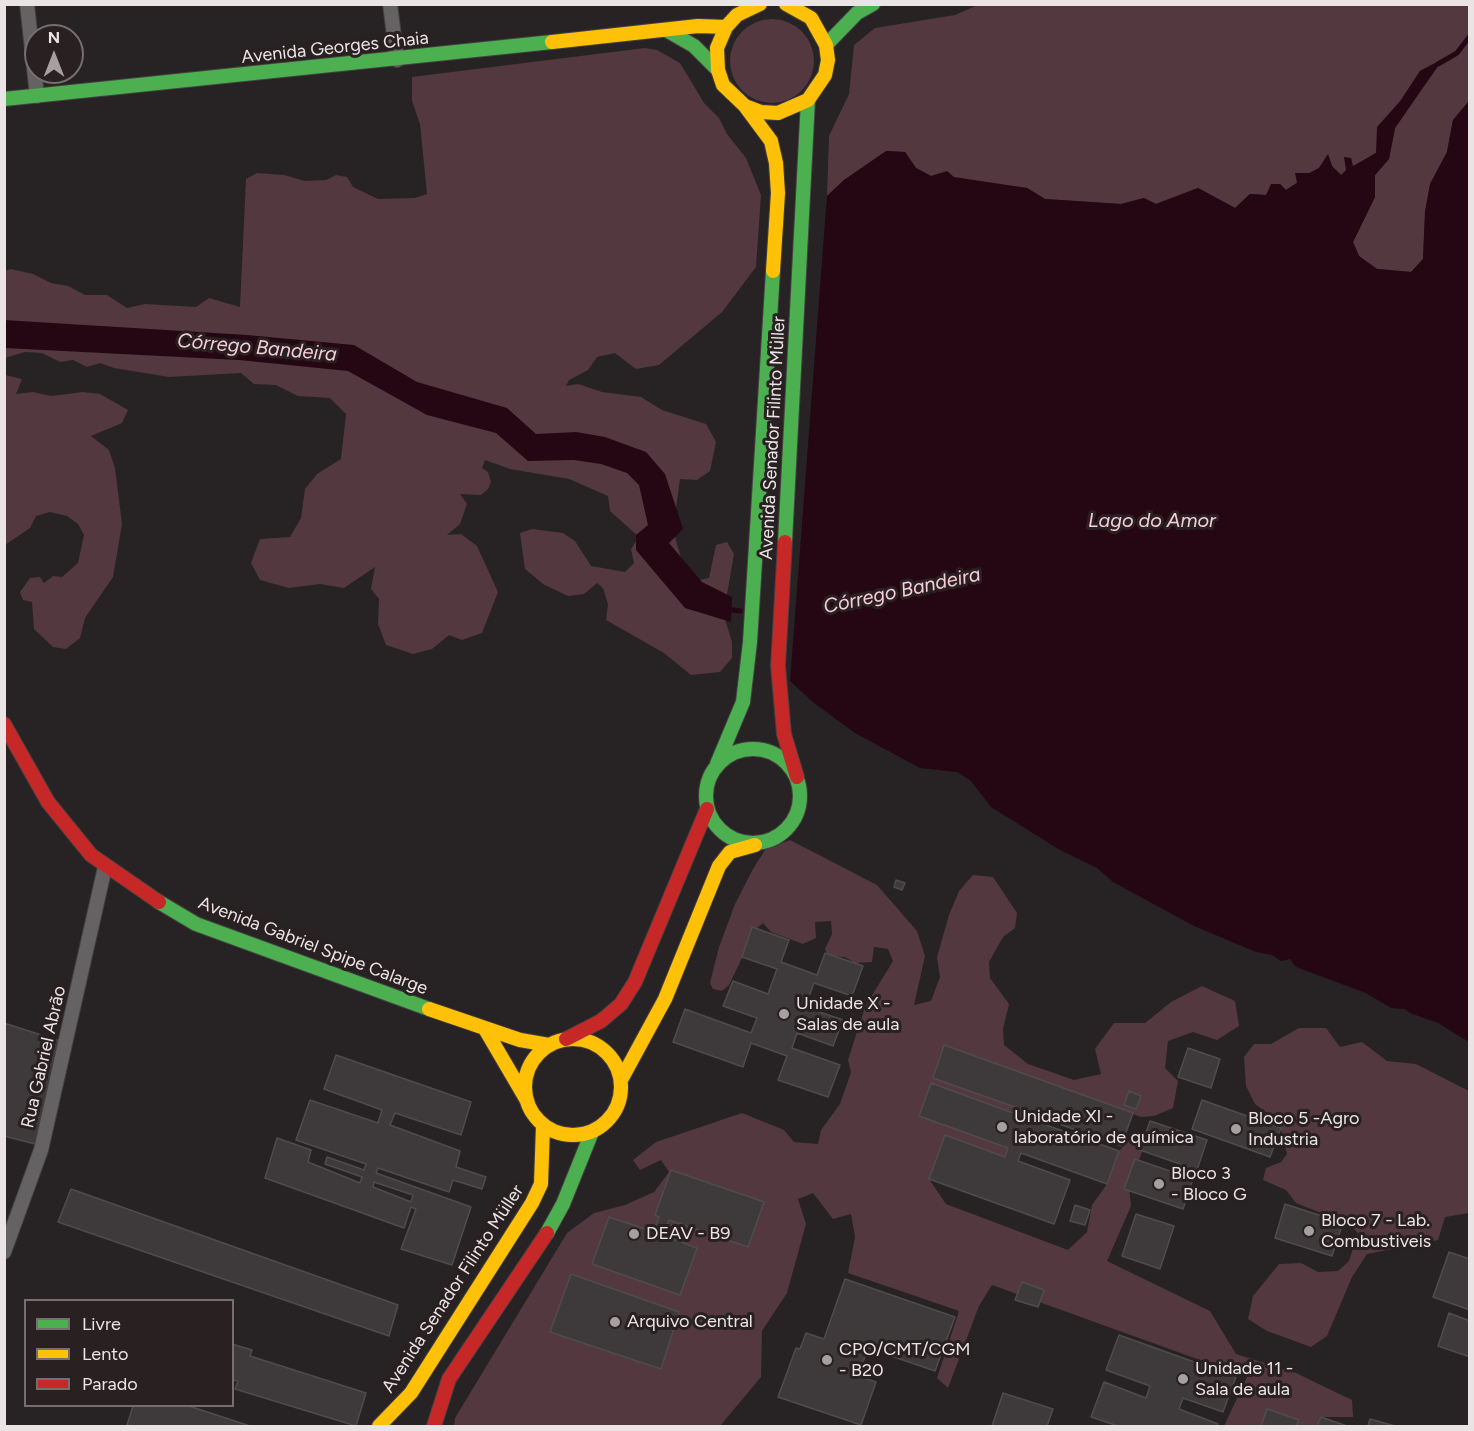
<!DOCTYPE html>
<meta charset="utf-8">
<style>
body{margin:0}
#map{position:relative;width:1474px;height:1431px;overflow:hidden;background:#272223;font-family:Figtree,sans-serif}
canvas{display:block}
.frame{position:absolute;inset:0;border:6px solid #eae4e5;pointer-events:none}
.legend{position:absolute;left:24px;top:1299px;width:210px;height:108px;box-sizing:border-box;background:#292022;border:2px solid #766e70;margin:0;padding:8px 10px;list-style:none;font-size:18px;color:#eae4e5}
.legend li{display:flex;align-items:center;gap:12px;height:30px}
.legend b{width:30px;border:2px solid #766e70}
.north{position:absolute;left:24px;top:24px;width:60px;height:60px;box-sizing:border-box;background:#292022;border:2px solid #766e70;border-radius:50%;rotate:0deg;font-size:16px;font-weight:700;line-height:24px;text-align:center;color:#eae4e5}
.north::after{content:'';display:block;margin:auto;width:21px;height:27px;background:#a6a0a1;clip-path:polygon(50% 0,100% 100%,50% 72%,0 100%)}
</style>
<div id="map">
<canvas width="1474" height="1431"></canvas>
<div class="frame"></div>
<ul class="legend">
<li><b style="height:8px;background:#4caf50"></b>Livre</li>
<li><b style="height:8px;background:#ffc107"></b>Lento</li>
<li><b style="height:8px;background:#c62828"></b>Parado</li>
</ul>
<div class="north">N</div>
</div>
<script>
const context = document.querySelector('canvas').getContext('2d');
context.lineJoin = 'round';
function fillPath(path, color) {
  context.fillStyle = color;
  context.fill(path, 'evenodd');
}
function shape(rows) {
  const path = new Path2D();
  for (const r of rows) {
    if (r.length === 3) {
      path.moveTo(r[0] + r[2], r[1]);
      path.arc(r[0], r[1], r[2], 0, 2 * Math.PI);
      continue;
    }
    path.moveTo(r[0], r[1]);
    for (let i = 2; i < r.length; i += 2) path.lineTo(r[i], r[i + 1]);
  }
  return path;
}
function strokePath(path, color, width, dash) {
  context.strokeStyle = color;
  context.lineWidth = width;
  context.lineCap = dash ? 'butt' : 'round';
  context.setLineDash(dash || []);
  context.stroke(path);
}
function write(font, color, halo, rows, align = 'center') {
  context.font = font + ' Figtree,sans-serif';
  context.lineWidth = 6;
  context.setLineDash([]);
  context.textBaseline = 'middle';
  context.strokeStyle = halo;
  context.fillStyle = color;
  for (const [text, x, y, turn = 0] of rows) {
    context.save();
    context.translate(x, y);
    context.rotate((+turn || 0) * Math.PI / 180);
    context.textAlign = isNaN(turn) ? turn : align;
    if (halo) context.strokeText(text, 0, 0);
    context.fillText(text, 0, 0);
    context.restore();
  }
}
const green = shape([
 [980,4,1469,5,1469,101,1453,120,1447,152,1430,184,1425,212,1423,259,1411,272,1377,269,1359,256,1353,242,1375,197,1375,175,1389,159,1395,128,1441,60,1420,71,1401,100,1377,152,1341,175,1332,166,1328,155,1319,168,1286,190,1280,184,1266,195,1250,194,1235,208,1198,188,1156,204,1144,198,1121,204,1045,199,1027,188,931,176,916,168,905,152,887,151,844,180,827,196,829,136,849,94,854,45,875,28,955,15],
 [772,61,42],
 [645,48,657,50,680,63,704,103,719,118,727,134,746,158,761,195,756,267,722,312,659,365,636,369,615,353,597,357,588,370,569,380,566,386,578,384,602,392,641,397,662,410,706,424,716,442,710,471,697,480,680,479,673,530,685,572,699,580,709,578,716,545,727,542,734,554,727,594,720,603,732,642,732,658,720,672,691,675,664,653,606,620,608,604,603,588,597,583,584,594,568,596,543,584,525,569,520,533,532,529,563,533,575,541,591,566,625,572,634,563,631,549,639,537,610,511,608,496,569,479,510,469,485,460,482,468,488,472,491,482,488,489,481,495,460,494,467,504,460,524,447,535,461,534,477,546,498,592,482,633,462,640,449,635,432,649,413,654,386,645,378,624,379,599,371,589,375,567,344,588,320,584,289,588,260,580,251,563,260,539,290,537,301,518,305,489,317,474,341,459,346,414,330,398,298,396,276,385,254,384,241,373,169,377,114,368,100,363,87,367,73,360,60,362,42,353,25,352,5,358,5,271,11,269,33,274,51,283,68,286,85,295,107,295,127,308,145,304,196,307,209,298,240,307,246,179,257,173,284,175,305,181,326,180,336,175,347,177,353,187,378,199,415,198,427,194,420,124,412,101,412,77],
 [5,375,22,379,16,394,33,392,51,396,83,392,100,394,128,410,122,423,91,436,109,450,115,468,122,524,113,577,85,618,80,638,66,649,53,647,34,629,32,602,23,600,20,592,30,578,40,577,44,583,53,576,62,577,78,563,84,535,78,524,67,516,50,512,36,516,30,528,5,545],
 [790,840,877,885,917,931,925,956,914,1005,931,1001,940,977,937,957,949,915,959,891,973,875,993,877,1017,913,1015,928,1003,937,989,962,990,978,1009,1004,1003,1029,1004,1045,1028,1064,1074,1080,1101,1074,1095,1049,1114,1023,1145,1023,1171,1002,1202,986,1235,1001,1239,1026,1217,1040,1193,1032,1168,1041,1165,1068,1178,1081,1173,1108,1154,1116,1141,1117,944,1046,933,1078,1023,1110,1021,1116,931,1083,919,1116,1008,1148,1005,1157,945,1135,929,1179,946,1204,1068,1250,1087,1232,1092,1205,1107,1184,1119,1151,1131,1138,1145,1144,1129,1187,1131,1206,1107,1261,1210,1311,1236,1354,1296,1373,1352,1400,1353,1417,1321,1417,1317,1426,1224,1426,1247,1377,992,1285,979,1306,948,1388,937,1378,959,1311,848,1273,855,1237,851,1214,833,1219,813,1193,798,1199,806,1224,787,1293,762,1331,761,1377,720,1426,454,1426,455,1418,567,1233,594,1213,625,1205,654,1192,669,1172,661,1160,640,1170,633,1160,656,1142,742,1113,784,1130,794,1142,818,1144,821,1130,840,1104,851,1072,848,1060,865,1007,893,961,888,949,874,947,872,962,855,963,845,957,828,956,825,949,832,934,831,921,815,922,816,938,803,944,771,932,763,923,756,929,729,985,722,991,713,989,710,983,719,947,735,904,753,869,765,850],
 [1299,1028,1326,1028,1340,1047,1362,1042,1387,1061,1416,1064,1469,1091,1469,1213,1445,1217,1438,1240,1367,1254,1352,1277,1327,1336,1311,1347,1267,1331,1248,1319,1253,1296,1279,1264,1301,1263,1318,1272,1338,1271,1349,1261,1358,1233,1349,1224,1296,1203,1286,1190,1263,1180,1266,1168,1281,1162,1287,1154,1279,1122,1255,1104,1246,1086,1244,1057,1254,1044,1271,1044]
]);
const water = shape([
 [1443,59,1395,128,1389,159,1375,175,1375,197,1353,242,1359,256,1377,269,1411,272,1423,259,1425,212,1430,184,1447,152,1453,120,1469,101,1469,1042,1438,1023,1410,1013,1405,1009,1391,1008,1366,993,1296,967,1290,959,1281,961,1272,955,1256,952,1194,926,1113,882,1097,868,1060,850,991,807,971,781,957,772,920,768,855,733,814,703,790,681,827,196,844,180,886,151,905,152,916,168,931,176,947,171,954,177,1027,188,1045,199,1121,204,1144,198,1156,204,1198,188,1235,208,1250,194,1266,195,1271,184,1280,184,1286,190,1297,183,1295,173,1309,173,1319,168,1328,154,1332,166,1341,175,1346,170,1344,157,1351,158,1353,166,1376,153,1377,127,1401,100,1420,71],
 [4,320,247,335,354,345,417,382,507,408,536,434,576,432,605,437,646,452,665,474,683,529,669,543,702,582,732,597,731,622,685,608,636,550,636,535,648,525,639,485,627,473,601,464,574,460,528,461,496,433,427,415,348,371,239,360,5,348]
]);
const stream = shape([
 [1438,64,1457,53,1470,36],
 [727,609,740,611]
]);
const building = shape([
 [896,880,905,883,902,890,894,887,896,880],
 [752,927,789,940,781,962,817,975,825,953,863,966,852,996,814,983,805,1007,843,1020,833,1046,797,1033,792,1048,840,1065,828,1097,778,1080,787,1056,751,1043,743,1067,673,1042,685,1009,751,1033,757,1018,723,1006,733,981,768,994,777,969,742,957,752,927],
 [4,1023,63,1042,39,1145,4,1136,4,1023],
 [944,1045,1133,1113,1121,1146,1034,1115,1032,1120,1119,1151,1107,1184,1021,1153,1018,1161,1070,1180,1054,1224,929,1179,945,1135,1005,1157,1008,1148,919,1116,931,1083,1021,1116,1023,1110,933,1078,944,1045],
 [1188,1048,1220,1059,1211,1088,1178,1077,1188,1048],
 [336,1055,471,1102,461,1135,395,1113,390,1125,460,1151,456,1167,486,1177,482,1189,453,1180,449,1192,378,1168,376,1173,471,1207,452,1265,401,1249,416,1209,411,1207,404,1228,265,1178,277,1138,311,1150,308,1162,360,1183,362,1177,325,1164,327,1157,364,1170,366,1164,296,1140,310,1100,378,1123,382,1110,324,1089,336,1055],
 [374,1182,413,1195,411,1202,373,1187,374,1182],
 [1129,1091,1141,1096,1136,1109,1124,1105,1129,1091],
 [1202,1100,1281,1128,1270,1157,1192,1129,1202,1100],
 [1150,1121,1207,1140,1197,1170,1140,1150,1150,1121],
 [1135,1159,1193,1179,1183,1209,1124,1189,1135,1159],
 [671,1170,764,1202,748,1247,669,1220,664,1236,697,1248,680,1295,592,1264,609,1217,654,1232,659,1217,655,1215,671,1170],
 [71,1189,398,1305,389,1336,58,1222,71,1189],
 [1285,1204,1343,1223,1332,1256,1275,1238,1285,1204],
 [1075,1205,1090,1210,1085,1225,1070,1221,1075,1205],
 [1136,1214,1174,1226,1160,1269,1122,1256,1136,1214],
 [1449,1252,1470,1259,1470,1310,1433,1297,1449,1252],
 [571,1274,679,1312,661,1369,550,1332,571,1274],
 [845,1279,955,1317,935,1371,868,1348,858,1376,876,1382,861,1425,778,1397,796,1348,800,1349,806,1333,824,1339,845,1279],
 [1022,1282,1044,1290,1038,1307,1015,1300,1022,1282],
 [1449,1313,1470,1321,1470,1357,1438,1346,1449,1313],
 [1119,1335,1236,1377,1223,1412,1183,1398,1179,1409,1218,1424,1217,1426,1118,1426,1091,1417,1104,1382,1146,1398,1150,1386,1106,1370,1119,1335],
 [232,1344,252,1350,250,1356,366,1393,356,1426,235,1389,238,1381,232,1380,232,1344],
 [1003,1393,1053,1409,1047,1426,992,1426,1003,1393],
 [133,1406,189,1406,250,1426,132,1426,127,1425,133,1406],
 [1267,1409,1299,1420,1296,1426,1261,1426,1267,1409],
 [1321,1417,1347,1426,1317,1426,1321,1417],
 [1370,1419,1395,1426,1368,1426,1370,1419]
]);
const street = shape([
 [27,4,37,96],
 [390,4,397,60],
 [4,1252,41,1150,105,867]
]);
const fast = shape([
 [668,31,694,46,718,70],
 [826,45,857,13,873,4],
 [4,99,552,42],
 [785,542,808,100],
 [753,796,47],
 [717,764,743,702,750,642,773,271],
 [159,902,196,924,429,1009],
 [547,1233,563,1204,592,1132]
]);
const slow = shape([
 [760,4,737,15,726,27,717,48,718,70,723,85,745,106,761,112,778,113,808,100,825,75,828,60,826,45,811,18,786,4],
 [552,42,698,26,726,27],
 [745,106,771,141,776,163,778,193,773,271],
 [429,1009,520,1040,549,1045],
 [485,1029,526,1099],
 [573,1087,48],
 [621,1080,665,999,719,866,730,852,755,845],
 [379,1426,411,1393,532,1203,541,1184,543,1126]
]);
const jam = shape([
 [785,542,778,666,784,734,797,777],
 [4,724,48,802,91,855,159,902],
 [566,1039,601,1021,621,1004,635,982,707,809],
 [434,1426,449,1379,547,1233]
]);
const markers = [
 [784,1014,6,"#a6a0a1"],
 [1002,1127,6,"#a6a0a1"],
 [1236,1129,6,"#a6a0a1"],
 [1159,1184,6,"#a6a0a1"],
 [1309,1231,6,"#a6a0a1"],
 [634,1234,6,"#a6a0a1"],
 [615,1322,6,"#a6a0a1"],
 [827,1360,6,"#a6a0a1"],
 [1183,1379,6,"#a6a0a1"]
];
const streetNames = [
 ["Avenida Georges Chaia",335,48,-6],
 ["Avenida Senador Filinto Müller",773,438,-87],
 ["Avenida Gabriel Spipe Calarge",313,946,21],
 ["Rua Gabriel Abrão",44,1057,-77],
 ["Avenida Senador Filinto Müller",453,1289,-57]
];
const poiNames = [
 ["Unidade X -",796,1004],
 ["Salas de aula",796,1025],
 ["Unidade XI -",1014,1117],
 ["laboratório de química",1014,1138],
 ["Bloco 5 -Agro",1248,1119],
 ["Industria",1248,1140],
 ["Bloco 3",1171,1174],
 ["- Bloco G",1171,1195],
 ["Bloco 7 - Lab.",1321,1221],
 ["Combustiveis",1321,1242],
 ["DEAV - B9",646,1234],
 ["Arquivo Central",627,1322],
 ["CPO/CMT/CGM",839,1350],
 ["- B20",839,1371],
 ["Unidade 11 -",1195,1369],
 ["Sala de aula",1195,1390]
];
const waterNames = [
 ["Córrego Bandeira",257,348,5],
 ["Lago do Amor",1152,521],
 ["Córrego Bandeira",902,591,-12]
];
fillPath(green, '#533840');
fillPath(water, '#240713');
strokePath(stream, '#240713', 5);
fillPath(building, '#3e393a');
strokePath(building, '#4f4c4d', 1.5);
strokePath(street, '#443f40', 16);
strokePath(fast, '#443f40', 16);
strokePath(slow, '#443f40', 16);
strokePath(jam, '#443f40', 16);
strokePath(street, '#656263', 14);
strokePath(fast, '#4caf50', 14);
strokePath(slow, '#ffc107', 14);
strokePath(jam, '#c62828', 14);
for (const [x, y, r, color] of markers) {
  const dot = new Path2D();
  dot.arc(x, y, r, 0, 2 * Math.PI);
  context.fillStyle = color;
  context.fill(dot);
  strokePath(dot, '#292022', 2);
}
write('18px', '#eae4e5', '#292022', streetNames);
write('18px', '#eae4e5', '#292022', poiNames, 'left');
write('italic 20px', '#f8ccd9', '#292022', waterNames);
</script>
